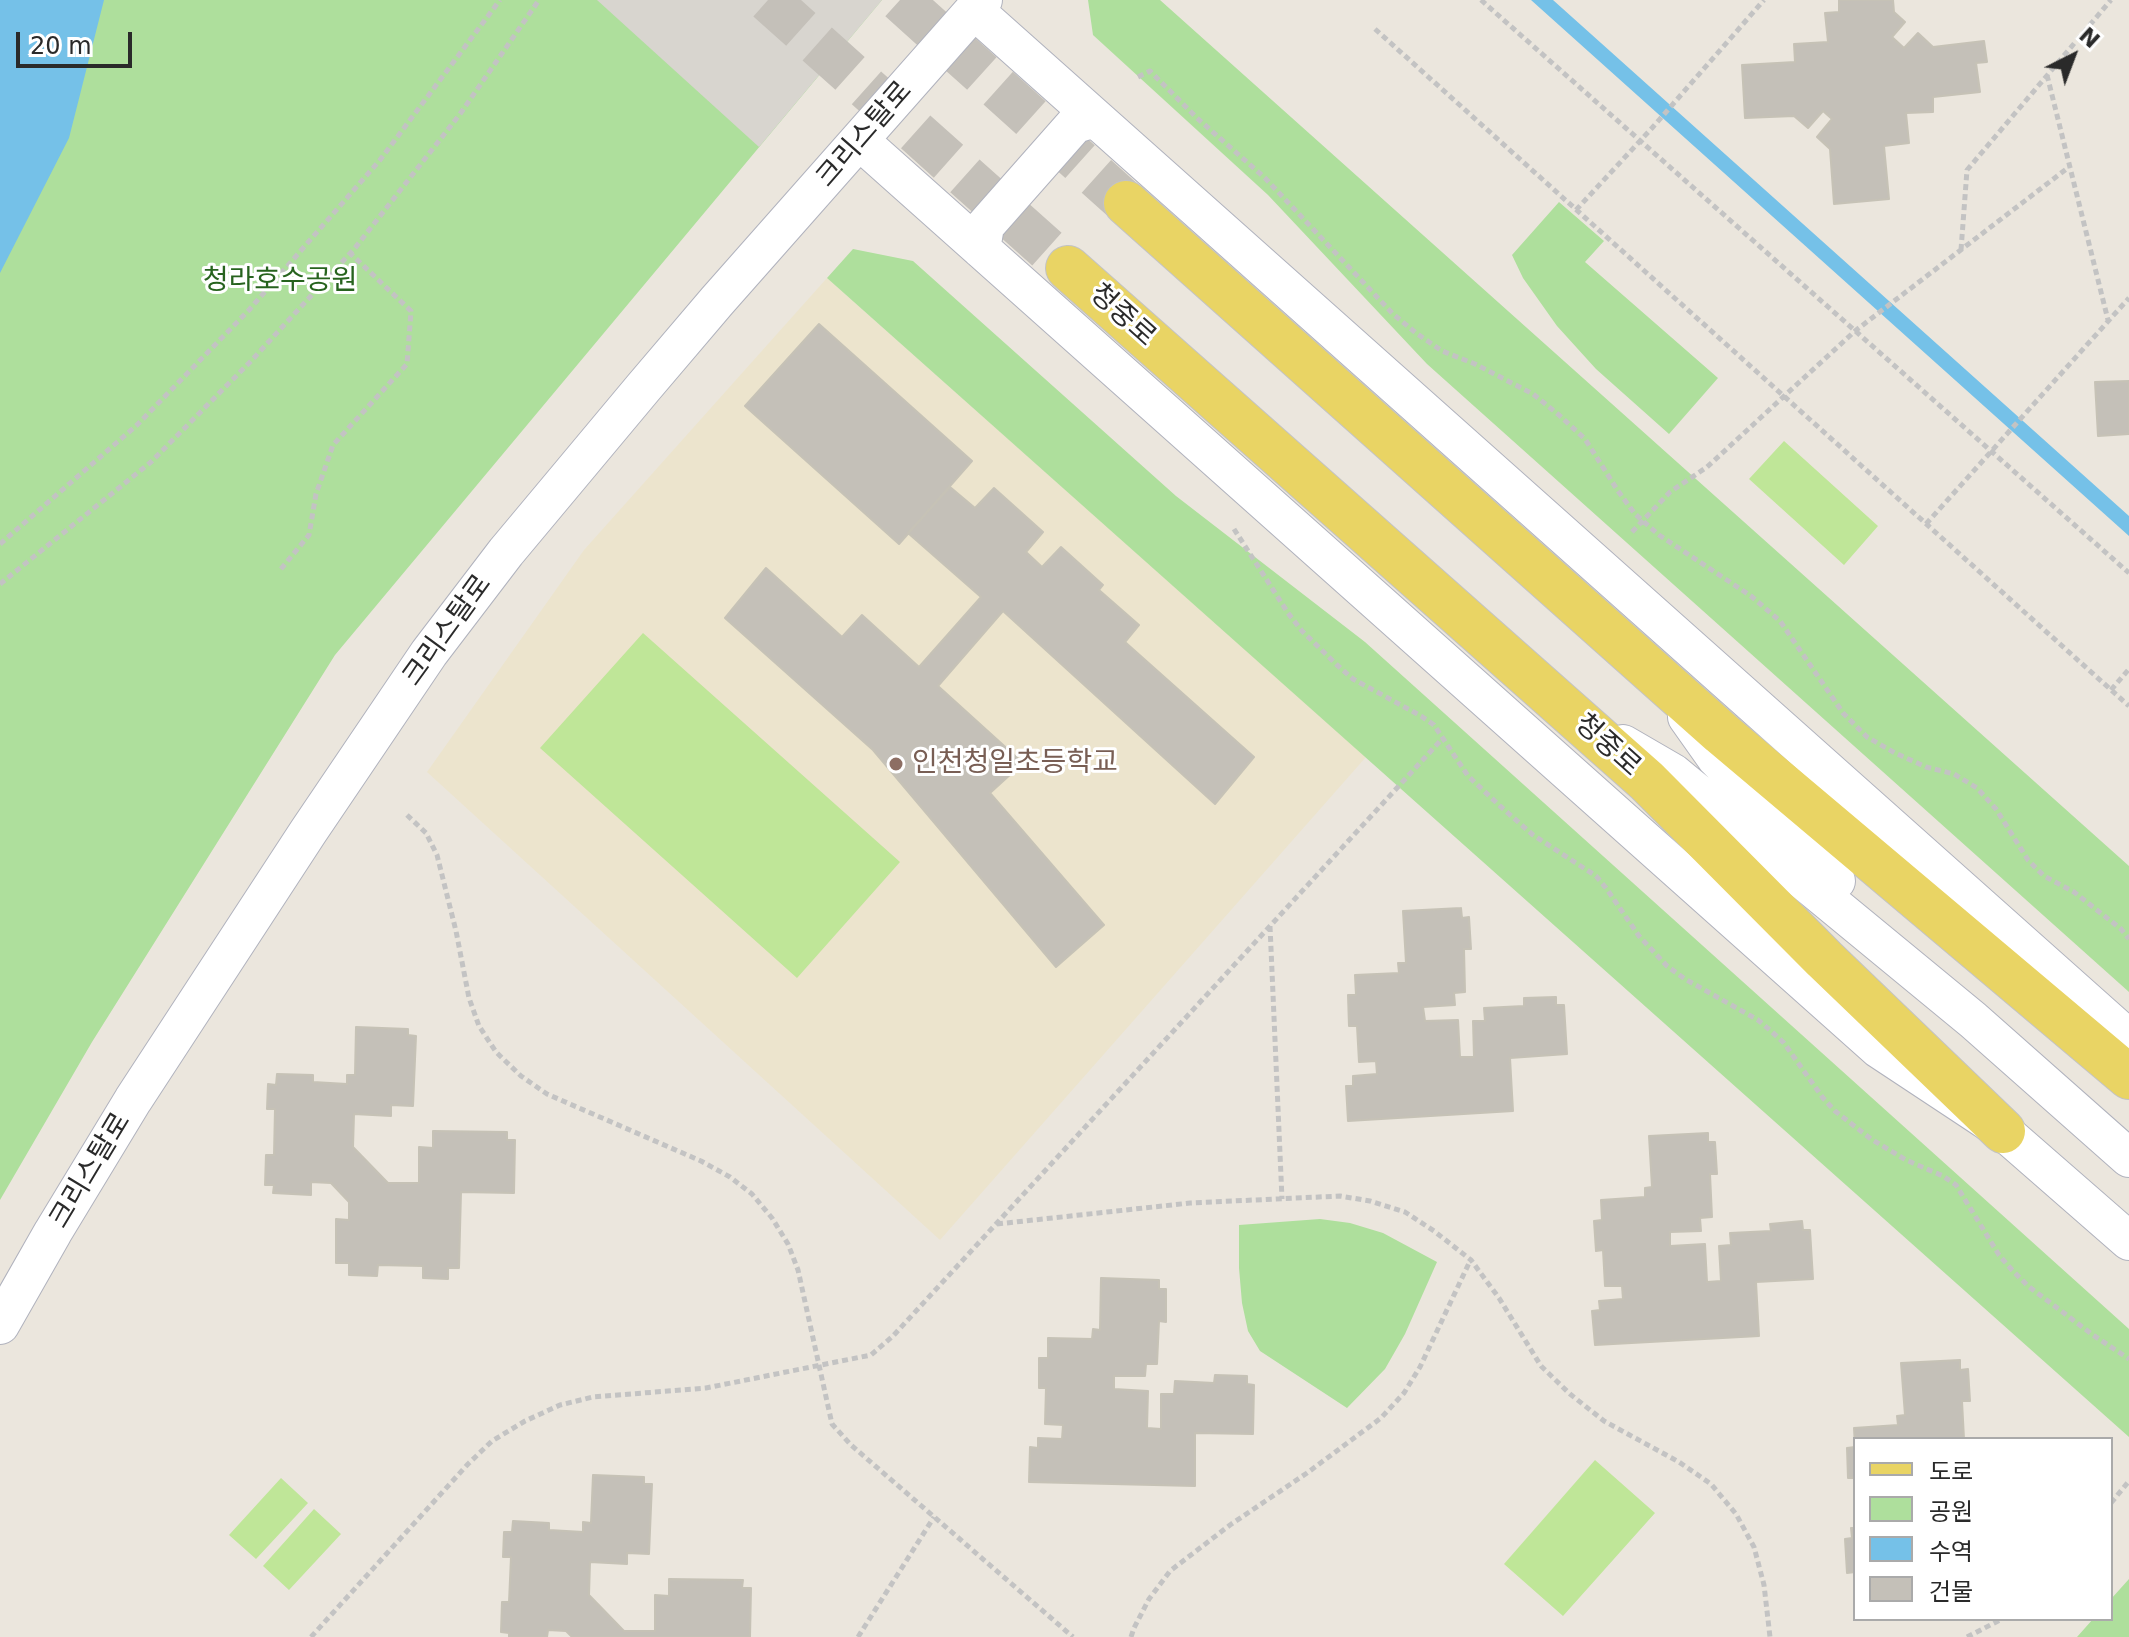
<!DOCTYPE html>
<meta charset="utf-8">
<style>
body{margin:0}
#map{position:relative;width:2129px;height:1637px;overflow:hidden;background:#ebe6dd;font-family:"DejaVu Sans","Noto Sans KR",sans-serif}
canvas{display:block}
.legend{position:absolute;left:1853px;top:1437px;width:260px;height:184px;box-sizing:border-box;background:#fff;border:2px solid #aaa;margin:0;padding:10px 14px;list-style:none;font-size:24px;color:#2a2a2a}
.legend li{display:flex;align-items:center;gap:16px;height:40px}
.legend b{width:40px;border:2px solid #aaa}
.north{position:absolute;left:2033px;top:16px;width:80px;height:80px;-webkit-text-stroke:6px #fff;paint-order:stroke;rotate:42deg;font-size:22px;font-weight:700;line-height:32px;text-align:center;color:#2a2a2a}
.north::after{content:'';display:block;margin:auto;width:28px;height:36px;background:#2a2a2a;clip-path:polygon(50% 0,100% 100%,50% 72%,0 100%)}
.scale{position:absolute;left:16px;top:32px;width:116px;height:36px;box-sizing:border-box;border:4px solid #2a2a2a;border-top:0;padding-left:10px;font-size:24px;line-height:28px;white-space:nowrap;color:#2a2a2a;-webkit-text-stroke:6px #fff;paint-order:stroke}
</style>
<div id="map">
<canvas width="2129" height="1637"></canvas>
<ul class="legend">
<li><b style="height:10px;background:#e9d464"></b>도로</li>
<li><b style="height:22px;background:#aedf9c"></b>공원</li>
<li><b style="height:22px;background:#75c1e8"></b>수역</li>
<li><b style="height:22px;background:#c4c0b8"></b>건물</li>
</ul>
<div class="north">N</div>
<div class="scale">20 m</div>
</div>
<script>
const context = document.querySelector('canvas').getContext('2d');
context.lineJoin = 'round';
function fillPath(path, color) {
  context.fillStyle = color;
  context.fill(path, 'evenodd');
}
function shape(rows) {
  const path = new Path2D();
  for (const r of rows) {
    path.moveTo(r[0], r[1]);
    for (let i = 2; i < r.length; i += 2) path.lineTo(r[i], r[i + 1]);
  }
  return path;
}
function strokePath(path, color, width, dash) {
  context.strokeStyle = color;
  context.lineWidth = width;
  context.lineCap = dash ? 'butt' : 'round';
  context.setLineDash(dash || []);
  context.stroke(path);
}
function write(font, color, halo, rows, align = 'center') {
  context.font = font + ' "DejaVu Sans","Noto Sans KR",sans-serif';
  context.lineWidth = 6;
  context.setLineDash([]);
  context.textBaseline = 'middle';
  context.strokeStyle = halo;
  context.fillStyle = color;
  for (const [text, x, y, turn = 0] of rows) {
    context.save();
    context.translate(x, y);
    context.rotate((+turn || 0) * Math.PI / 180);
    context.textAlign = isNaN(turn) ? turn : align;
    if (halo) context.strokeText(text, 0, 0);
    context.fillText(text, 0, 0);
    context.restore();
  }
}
const education = shape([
 [827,278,1366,757,940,1240,427,772,584,550]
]);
const green = shape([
 [0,0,882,0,335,655,92,1042,0,1200],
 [1088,0,1160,0,2129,866,2129,992,1427,364,1268,195,1093,35],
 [1559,202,1604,241,1585,262,1718,378,1669,434,1596,369,1557,326,1523,278,1512,255],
 [853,249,913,261,1176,496,1365,642,2129,1329,2129,1437,827,278],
 [1320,1219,1350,1223,1383,1233,1437,1262,1405,1334,1385,1369,1347,1408,1260,1351,1248,1331,1242,1303,1239,1268,1239,1225],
 [2129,1579,2129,1637,2077,1637,2093,1619,2111,1619,2111,1599]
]);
const pitch = shape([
 [1784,441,1878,526,1844,565,1749,479],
 [643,633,900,862,797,978,540,748],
 [1595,1460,1655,1513,1563,1616,1504,1564],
 [281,1478,308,1503,256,1559,229,1535],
 [314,1509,341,1534,289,1590,263,1566]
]);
const plaza = shape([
 [597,0,882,0,759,147]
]);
const water = shape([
 [0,0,104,0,69,138,0,273],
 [1531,0,1553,0,2129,516,2129,536]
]);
const building = shape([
 [1839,0,1893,0,1894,12,1905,22,1892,37,1904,48,1918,33,1933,47,1984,41,1987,62,1976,63,1980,92,1933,97,1933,112,1906,113,1909,143,1884,146,1889,199,1834,204,1830,149,1817,137,1832,119,1823,111,1808,128,1794,116,1745,118,1742,65,1795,62,1794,44,1828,42,1825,13,1839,12,1839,0],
 [819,324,972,461,899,544,745,406,819,324],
 [2129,381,2129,434,2098,436,2095,382,2129,381],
 [950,487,975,508,994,488,1043,532,1026,552,1042,567,1061,547,1103,585,1099,590,1139,625,1125,642,1254,757,1215,804,1003,611,938,686,1023,763,990,793,1104,925,1056,967,873,750,725,618,766,568,842,637,862,615,919,667,981,597,908,533,950,487],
 [1461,908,1462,918,1469,917,1471,949,1464,949,1465,992,1454,993,1455,1005,1423,1007,1425,1021,1458,1020,1460,1057,1474,1057,1473,1021,1485,1021,1484,1008,1524,1006,1524,998,1556,997,1556,1005,1564,1005,1567,1054,1510,1058,1513,1111,1348,1121,1346,1086,1353,1086,1353,1076,1377,1074,1376,1061,1359,1062,1357,1026,1349,1026,1348,995,1356,995,1355,975,1399,973,1398,963,1406,963,1403,911,1461,908],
 [356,1027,408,1029,408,1035,416,1036,413,1106,391,1105,391,1116,354,1114,353,1147,388,1183,419,1183,419,1147,433,1148,433,1131,507,1132,507,1140,515,1140,514,1193,461,1192,459,1268,448,1268,448,1279,423,1278,423,1266,378,1265,377,1276,349,1275,349,1263,336,1263,336,1219,349,1220,349,1202,331,1183,311,1182,311,1195,273,1193,274,1185,265,1185,266,1155,274,1155,275,1109,267,1109,268,1084,276,1085,277,1074,313,1075,313,1082,347,1084,347,1075,355,1075,356,1027],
 [1708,1133,1708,1142,1715,1142,1717,1174,1710,1174,1712,1217,1700,1218,1701,1231,1670,1232,1670,1246,1705,1244,1707,1282,1721,1281,1719,1246,1731,1245,1730,1233,1771,1231,1770,1224,1802,1221,1803,1230,1810,1230,1813,1279,1756,1282,1759,1336,1595,1345,1592,1311,1600,1310,1599,1301,1623,1299,1622,1286,1605,1286,1603,1250,1596,1251,1594,1221,1602,1220,1601,1200,1645,1197,1645,1188,1652,1187,1649,1136,1708,1133],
 [1101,1278,1159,1280,1159,1289,1166,1289,1166,1322,1159,1321,1157,1364,1146,1364,1145,1376,1114,1376,1114,1389,1148,1391,1147,1428,1161,1429,1161,1394,1174,1394,1175,1381,1214,1383,1215,1375,1247,1376,1247,1384,1254,1385,1253,1434,1195,1433,1195,1486,1029,1482,1030,1447,1038,1448,1038,1438,1062,1439,1063,1425,1045,1424,1046,1388,1039,1388,1039,1358,1048,1358,1048,1338,1092,1339,1093,1329,1100,1330,1101,1278],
 [1960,1360,1960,1370,1968,1369,1970,1401,1962,1401,1964,1439,1855,1439,1855,1478,1848,1478,1847,1448,1855,1447,1854,1428,1898,1425,1897,1416,1905,1415,1901,1363,1960,1360],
 [593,1475,644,1477,644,1484,652,1484,649,1554,627,1553,627,1564,590,1562,589,1595,624,1631,655,1631,655,1595,669,1596,669,1579,743,1580,742,1588,751,1588,750,1637,572,1637,566,1631,548,1630,547,1637,509,1637,509,1633,501,1632,502,1602,509,1602,511,1557,503,1557,504,1532,512,1532,513,1521,549,1523,549,1530,583,1532,583,1522,591,1523,593,1475],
 [1851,1528,1855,1528,1855,1572,1847,1573,1845,1539,1852,1538,1851,1528]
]);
const majorTunnel = shape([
 [768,0,1068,268],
 [900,0,1126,203]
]);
const path = shape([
 [1481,0,2129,573],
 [1375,29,2129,706],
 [2047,75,2108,320],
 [1138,77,1150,71,1197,118,1265,178,1393,314,1416,333,1442,351,1475,364,1533,394,1559,415,1585,439,1618,491,1635,514,1659,535,1751,596,1780,621,1843,713,1867,737,1895,753,1926,767,1954,774,1977,788,1996,809,2028,860,2044,876,2074,892,2121,929,2129,939],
 [1576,210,1652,128,1764,0],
 [1961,250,1967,170,2111,0],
 [1926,524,2129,298],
 [1234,529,1288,613,1302,631,1337,665,1353,679,1421,716,1434,725,1468,776,1500,806,1533,835,1596,876,1606,888,1639,936,1667,966,1685,979,1758,1020,1771,1031,1784,1043,1823,1098,1835,1111,1871,1139,1906,1160,1943,1176,1956,1185,1999,1255,2012,1270,2028,1286,2093,1335,2129,1359],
 [1632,532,1670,492,1707,467,1855,331,2069,167],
 [0,544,137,425,249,310,380,160,500,0],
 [281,569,309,535,316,494,333,445,407,364,411,311,350,253],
 [0,584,151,462,251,361,355,248,460,114,539,0],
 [2111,690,2129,669],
 [407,815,426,833,437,855,456,931,469,998,479,1026,496,1052,521,1076,547,1094,701,1161,730,1177,752,1194,772,1218,788,1244,798,1270,832,1424,851,1445,1073,1637],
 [1270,926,1282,1199],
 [997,1224,1190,1203,1340,1196,1370,1201,1405,1212,1434,1231,1471,1260,1499,1298,1541,1366,1570,1394,1604,1421,1679,1462,1711,1484,1736,1514,1754,1547,1764,1585,1770,1637],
 [2111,1503,2129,1481],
 [311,1637,468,1464,492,1441,525,1421,560,1405,593,1397,706,1388,871,1355,893,1336,1442,739],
 [858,1637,934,1517],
 [1131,1637,1134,1628,1149,1599,1170,1571,1230,1525,1307,1473,1381,1418,1404,1393,1420,1367,1470,1261],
 [1967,1637,2002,1619]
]);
const minor = shape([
 [974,10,2129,1039],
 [860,141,1879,1049,2003,1131,2129,1241],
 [981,249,985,226,1075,124,1095,118],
 [1687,717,1716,758,1836,881],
 [1623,744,1673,773,1973,1020,2129,1158],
 [0,1325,53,1232,133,1100,308,832,429,653,506,552,643,388,717,301,983,0]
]);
const major = shape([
 [1126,203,1721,733,2129,1077],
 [1068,268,1647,781,1824,959,2003,1131]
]);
const markers = [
 [896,764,8,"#8d6e63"]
];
const streetNames = [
 ["크리스탈로",865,135,-49],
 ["청중로",1122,316,42],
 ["크리스탈로",448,631,-54],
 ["청중로",1607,746,42],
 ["크리스탈로",91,1171,-59]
];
const parkNames = [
 ["청라호수공원",280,282]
];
const educationNames = [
 ["인천청일초등학교",912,764]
];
fillPath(education, '#ece4cd');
fillPath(green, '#aedf9c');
fillPath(pitch, '#bfe698');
fillPath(plaza, '#d8d5cf');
fillPath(water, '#75c1e8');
fillPath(building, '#c4c0b8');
strokePath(building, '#c6c2b6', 2);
strokePath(majorTunnel, '#c4c0b9', 44, [44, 22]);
strokePath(minor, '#b0b2bd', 40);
strokePath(major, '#c3c3c3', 46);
strokePath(path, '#c3c3c3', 5, [6, 4]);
strokePath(minor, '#fff', 38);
strokePath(major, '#e9d464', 44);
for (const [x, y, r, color] of markers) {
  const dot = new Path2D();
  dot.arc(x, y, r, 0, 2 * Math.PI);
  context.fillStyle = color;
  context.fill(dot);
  strokePath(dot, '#fff', 3);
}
write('28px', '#2a2a2a', '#fff', streetNames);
write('28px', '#27631e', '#fff', parkNames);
write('28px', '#785e54', '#fff', educationNames, 'left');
</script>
